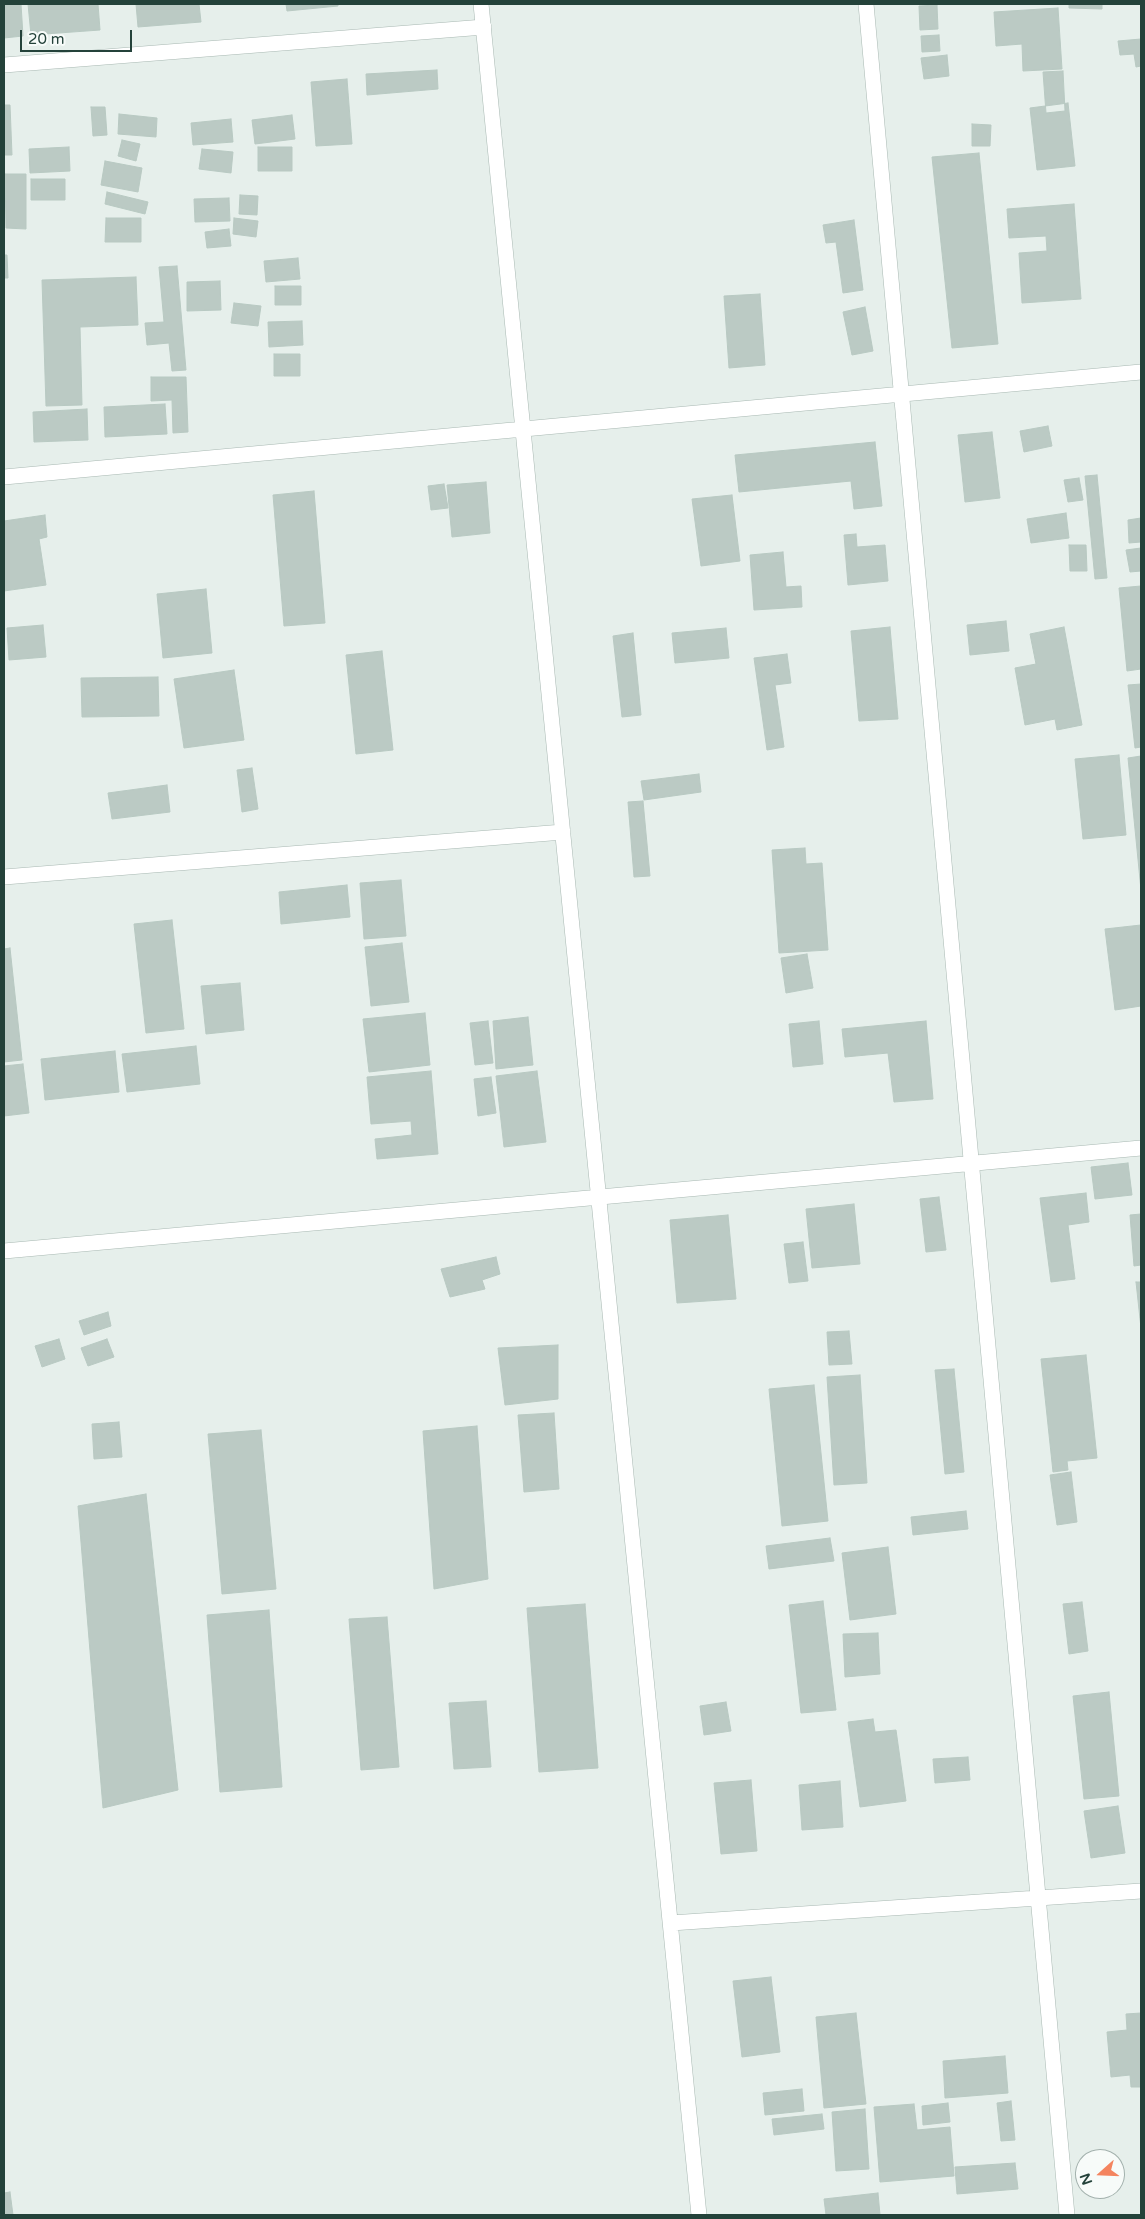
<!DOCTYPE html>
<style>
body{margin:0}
#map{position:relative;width:1145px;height:2219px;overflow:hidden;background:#e6efeb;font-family:"Varela Round",sans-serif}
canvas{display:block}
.frame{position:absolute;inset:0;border:5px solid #24423a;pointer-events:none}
.north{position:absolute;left:1075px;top:2149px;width:50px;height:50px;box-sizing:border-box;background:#f7fbf9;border:1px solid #a3b1ad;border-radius:50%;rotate:250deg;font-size:14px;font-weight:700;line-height:20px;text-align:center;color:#24423a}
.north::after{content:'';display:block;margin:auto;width:18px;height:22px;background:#f4845f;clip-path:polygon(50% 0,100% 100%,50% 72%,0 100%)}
.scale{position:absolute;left:20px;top:30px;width:112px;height:22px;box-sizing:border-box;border:2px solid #24423a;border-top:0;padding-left:6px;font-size:15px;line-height:18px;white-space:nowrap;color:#24423a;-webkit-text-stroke:4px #f7fbf9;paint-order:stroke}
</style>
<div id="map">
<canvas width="1145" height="2219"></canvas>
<div class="frame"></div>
<div class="north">N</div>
<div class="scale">20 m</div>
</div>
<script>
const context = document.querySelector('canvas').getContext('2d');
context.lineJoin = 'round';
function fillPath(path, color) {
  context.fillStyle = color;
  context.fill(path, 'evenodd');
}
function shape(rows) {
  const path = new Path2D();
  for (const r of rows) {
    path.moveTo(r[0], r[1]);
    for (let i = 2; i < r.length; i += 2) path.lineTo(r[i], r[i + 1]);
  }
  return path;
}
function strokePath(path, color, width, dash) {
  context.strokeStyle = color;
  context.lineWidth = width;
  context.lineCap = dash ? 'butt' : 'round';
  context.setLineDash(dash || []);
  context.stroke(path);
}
const building = shape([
 [4,4,21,4,23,36,4,38,4,4],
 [28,4,98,4,100,30,31,35,28,4],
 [136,4,199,4,201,22,138,27,136,4],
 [286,4,338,4,338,6,287,11,286,4],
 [1069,4,1102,4,1102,9,1069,8,1069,4],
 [937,5,938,29,920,30,919,6,937,5],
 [1058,8,1062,69,1023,71,1022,44,996,46,994,12,1058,8],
 [939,35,940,51,922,52,921,36,939,35],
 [1141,39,1141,66,1136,67,1134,54,1120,55,1118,41,1141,39],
 [947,55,949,76,924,79,921,58,947,55],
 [437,70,438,89,367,95,366,74,437,70],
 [1063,71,1065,111,1046,113,1043,72,1063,71],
 [347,79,352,144,316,146,311,82,347,79],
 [1068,103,1075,166,1037,170,1030,108,1068,103],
 [4,105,10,105,12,155,4,155,4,105],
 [91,107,105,107,107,135,93,136,91,107],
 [119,114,157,118,156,137,118,134,119,114],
 [292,115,295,139,255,144,252,120,292,115],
 [231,119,233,142,193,145,191,123,231,119],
 [972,124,991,125,990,146,972,146,972,124],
 [122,140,140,144,136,161,118,156,122,140],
 [69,147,70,171,30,173,29,149,69,147],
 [258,147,292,147,292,171,258,171,258,147],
 [202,149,233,152,231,173,199,169,202,149],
 [979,153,998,344,952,348,932,157,979,153],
 [105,161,142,168,138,192,101,185,105,161],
 [5,174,26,174,26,229,6,228,5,174],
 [31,179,65,179,65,200,31,200,31,179],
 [107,192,148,202,145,214,105,204,107,192],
 [240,195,258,196,257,215,239,214,240,195],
 [229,198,230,221,195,222,194,199,229,198],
 [1074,204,1081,299,1022,303,1019,253,1047,251,1046,236,1009,238,1007,209,1074,204],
 [106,218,141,218,141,242,105,242,106,218],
 [234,218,258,221,256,237,233,234,234,218],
 [854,220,863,290,843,293,836,242,826,243,823,225,854,220],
 [229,229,231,246,207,248,205,232,229,229],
 [4,255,7,255,8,278,4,278,4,255],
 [298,258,300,279,266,282,264,261,298,258],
 [177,266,186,370,172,371,169,343,147,345,145,323,164,322,159,267,177,266],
 [136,277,138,325,80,327,82,405,46,406,42,280,136,277],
 [220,281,221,310,187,311,187,282,220,281],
 [275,286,301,286,301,305,275,305,275,286],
 [760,294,765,365,729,368,724,296,760,294],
 [234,303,261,306,258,326,231,323,234,303],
 [865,307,873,351,852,355,843,312,865,307],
 [302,321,303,345,269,347,268,322,302,321],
 [274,354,300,354,300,376,274,376,274,354],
 [151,377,186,377,188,432,173,433,172,400,151,401,151,377],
 [165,404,167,434,105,437,104,407,165,404],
 [87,409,88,440,34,442,33,412,87,409],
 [1048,426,1052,446,1024,452,1020,431,1048,426],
 [992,432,1000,498,965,502,958,435,992,432],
 [875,442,882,506,854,509,851,481,739,492,735,455,875,442],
 [1097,475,1107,578,1095,579,1085,476,1097,475],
 [1079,478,1083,500,1068,502,1064,480,1079,478],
 [486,482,490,533,452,537,447,485,486,482],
 [444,484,448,508,431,510,428,486,444,484],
 [314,491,325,623,284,626,273,495,314,491],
 [732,495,740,561,701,566,692,499,732,495],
 [1066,513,1069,538,1031,543,1027,519,1066,513],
 [45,515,47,537,39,539,46,585,4,591,4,521,45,515],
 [1141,518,1141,542,1129,543,1128,520,1141,518],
 [856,534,857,547,885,545,888,581,848,585,844,535,856,534],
 [1069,545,1086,545,1087,571,1070,571,1069,545],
 [1141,548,1141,571,1130,572,1126,550,1141,548],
 [783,552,786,587,801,586,802,607,754,610,750,555,783,552],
 [1141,586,1141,669,1127,671,1119,588,1141,586],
 [206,589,212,653,163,658,157,594,206,589],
 [1006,621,1009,651,970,655,967,625,1006,621],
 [43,625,46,657,9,660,7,628,43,625],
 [890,627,898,719,859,721,851,631,890,627],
 [1064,627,1082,725,1057,730,1055,719,1025,725,1015,668,1036,664,1030,634,1064,627],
 [726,628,729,658,675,663,672,633,726,628],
 [633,633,641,715,622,717,613,636,633,633],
 [382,651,393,750,356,754,346,655,382,651],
 [787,654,791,683,775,685,784,747,767,750,754,658,787,654],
 [234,670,244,740,184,748,174,679,234,670],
 [158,677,159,716,82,717,81,678,158,677],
 [1141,684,1141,747,1135,748,1128,685,1141,684],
 [1119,755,1126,835,1083,839,1075,759,1119,755],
 [1141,756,1141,890,1128,758,1141,756],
 [252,768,258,809,242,812,237,770,252,768],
 [699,774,701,792,644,800,641,781,699,774],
 [167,785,170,812,112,819,108,793,167,785],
 [643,801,650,876,634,877,628,802,643,801],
 [805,848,806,864,822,863,828,950,779,953,772,850,805,848],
 [401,880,406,936,364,939,360,883,401,880],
 [347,885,350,917,281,924,279,892,347,885],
 [172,920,184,1029,146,1033,134,924,172,920],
 [1141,925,1141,1006,1115,1010,1105,929,1141,925],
 [402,943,409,1002,371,1006,365,947,402,943],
 [10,948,22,1060,4,1062,4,949,10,948],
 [807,954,813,988,786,993,781,958,807,954],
 [240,983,244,1030,206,1034,201,986,240,983],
 [425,1013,430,1065,369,1072,363,1019,425,1013],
 [528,1017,533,1065,496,1069,493,1021,528,1017],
 [488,1021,493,1063,475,1065,470,1023,488,1021],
 [819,1021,823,1064,793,1067,789,1024,819,1021],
 [926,1021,933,1099,894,1102,888,1053,845,1057,842,1029,926,1021],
 [196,1046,200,1084,127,1092,122,1054,196,1046],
 [115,1051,119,1092,45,1100,41,1059,115,1051],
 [23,1064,29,1113,4,1116,4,1066,23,1064],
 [431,1071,438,1154,377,1159,375,1139,412,1135,411,1121,371,1124,367,1077,431,1071],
 [537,1071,546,1142,504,1147,496,1076,537,1071],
 [491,1077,496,1113,478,1116,474,1079,491,1077],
 [1128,1163,1132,1195,1095,1199,1091,1167,1128,1163],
 [1086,1193,1089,1222,1068,1225,1075,1279,1051,1282,1040,1198,1086,1193],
 [939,1197,946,1250,926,1252,920,1199,939,1197],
 [854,1204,860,1264,812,1268,806,1209,854,1204],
 [1141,1214,1141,1265,1134,1266,1130,1215,1141,1214],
 [728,1215,736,1299,677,1303,670,1220,728,1215],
 [803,1242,808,1281,789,1283,784,1244,803,1242],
 [496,1257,500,1274,482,1280,485,1289,450,1297,441,1269,496,1257],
 [1136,1282,1141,1282,1141,1328,1136,1282],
 [108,1312,111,1326,84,1335,79,1321,108,1312],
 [849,1331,852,1364,829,1365,827,1332,849,1331],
 [59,1339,65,1359,42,1367,35,1346,59,1339],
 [107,1339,114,1357,88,1366,81,1348,107,1339],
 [558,1345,558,1399,505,1405,498,1348,558,1345],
 [1086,1355,1097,1458,1067,1461,1068,1470,1053,1472,1041,1359,1086,1355],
 [954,1369,964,1472,945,1474,935,1370,954,1369],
 [860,1375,867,1483,834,1485,827,1377,860,1375],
 [814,1385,828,1521,782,1526,769,1389,814,1385],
 [554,1413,559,1489,524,1492,518,1415,554,1413],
 [119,1422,122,1457,94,1459,92,1424,119,1422],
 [477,1426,488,1579,434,1589,423,1431,477,1426],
 [261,1430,276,1589,222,1594,208,1434,261,1430],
 [1071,1472,1077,1522,1057,1525,1050,1475,1071,1472],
 [146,1494,178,1790,103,1808,78,1506,146,1494],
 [966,1511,968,1529,913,1535,911,1517,966,1511],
 [830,1538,834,1561,769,1569,766,1546,830,1538],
 [888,1547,896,1614,850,1620,842,1553,888,1547],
 [823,1601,836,1710,801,1713,789,1605,823,1601],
 [1082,1602,1088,1651,1069,1654,1063,1604,1082,1602],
 [585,1604,598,1768,539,1772,527,1608,585,1604],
 [269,1610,282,1787,220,1792,207,1615,269,1610],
 [387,1617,399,1767,361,1770,349,1619,387,1617],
 [878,1633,880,1674,845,1677,843,1634,878,1633],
 [1109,1692,1119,1796,1084,1799,1073,1696,1109,1692],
 [486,1701,491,1767,454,1769,449,1703,486,1701],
 [726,1702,731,1731,704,1735,700,1706,726,1702],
 [873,1719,875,1732,896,1730,906,1801,860,1807,848,1722,873,1719],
 [968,1757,970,1780,935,1783,933,1759,968,1757],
 [751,1780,757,1851,721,1854,714,1783,751,1780],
 [840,1781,843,1827,802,1830,799,1785,840,1781],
 [1118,1806,1125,1853,1091,1858,1084,1811,1118,1806],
 [771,1977,780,2052,742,2057,733,1981,771,1977],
 [856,2013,866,2104,824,2108,816,2017,856,2013],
 [1141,2013,1141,2087,1131,2087,1130,2075,1111,2077,1107,2032,1127,2030,1126,2014,1141,2013],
 [1005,2056,1008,2093,945,2098,943,2061,1005,2056],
 [802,2089,804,2111,765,2115,763,2093,802,2089],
 [1011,2101,1015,2140,1001,2141,997,2103,1011,2101],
 [948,2103,950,2122,923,2125,922,2106,948,2103],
 [914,2104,917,2130,950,2127,954,2176,880,2182,874,2107,914,2104],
 [865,2109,869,2169,836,2171,832,2112,865,2109],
 [822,2114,824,2129,774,2135,772,2119,822,2114],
 [1015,2163,1018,2189,957,2194,955,2167,1015,2163],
 [10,2192,13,2215,4,2215,4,2193,10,2192],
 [878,2193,880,2215,826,2215,824,2199,878,2193]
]);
const minor = shape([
 [481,4,699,2215],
 [866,4,1067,2215],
 [4,65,484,27],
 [4,477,1141,372],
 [4,877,563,832],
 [4,1251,1141,1148],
 [671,1923,1141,1891]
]);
fillPath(building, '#bbcac4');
strokePath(building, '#b8c9c2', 1);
strokePath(minor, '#a8b8b2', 16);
strokePath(minor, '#fff', 15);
</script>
